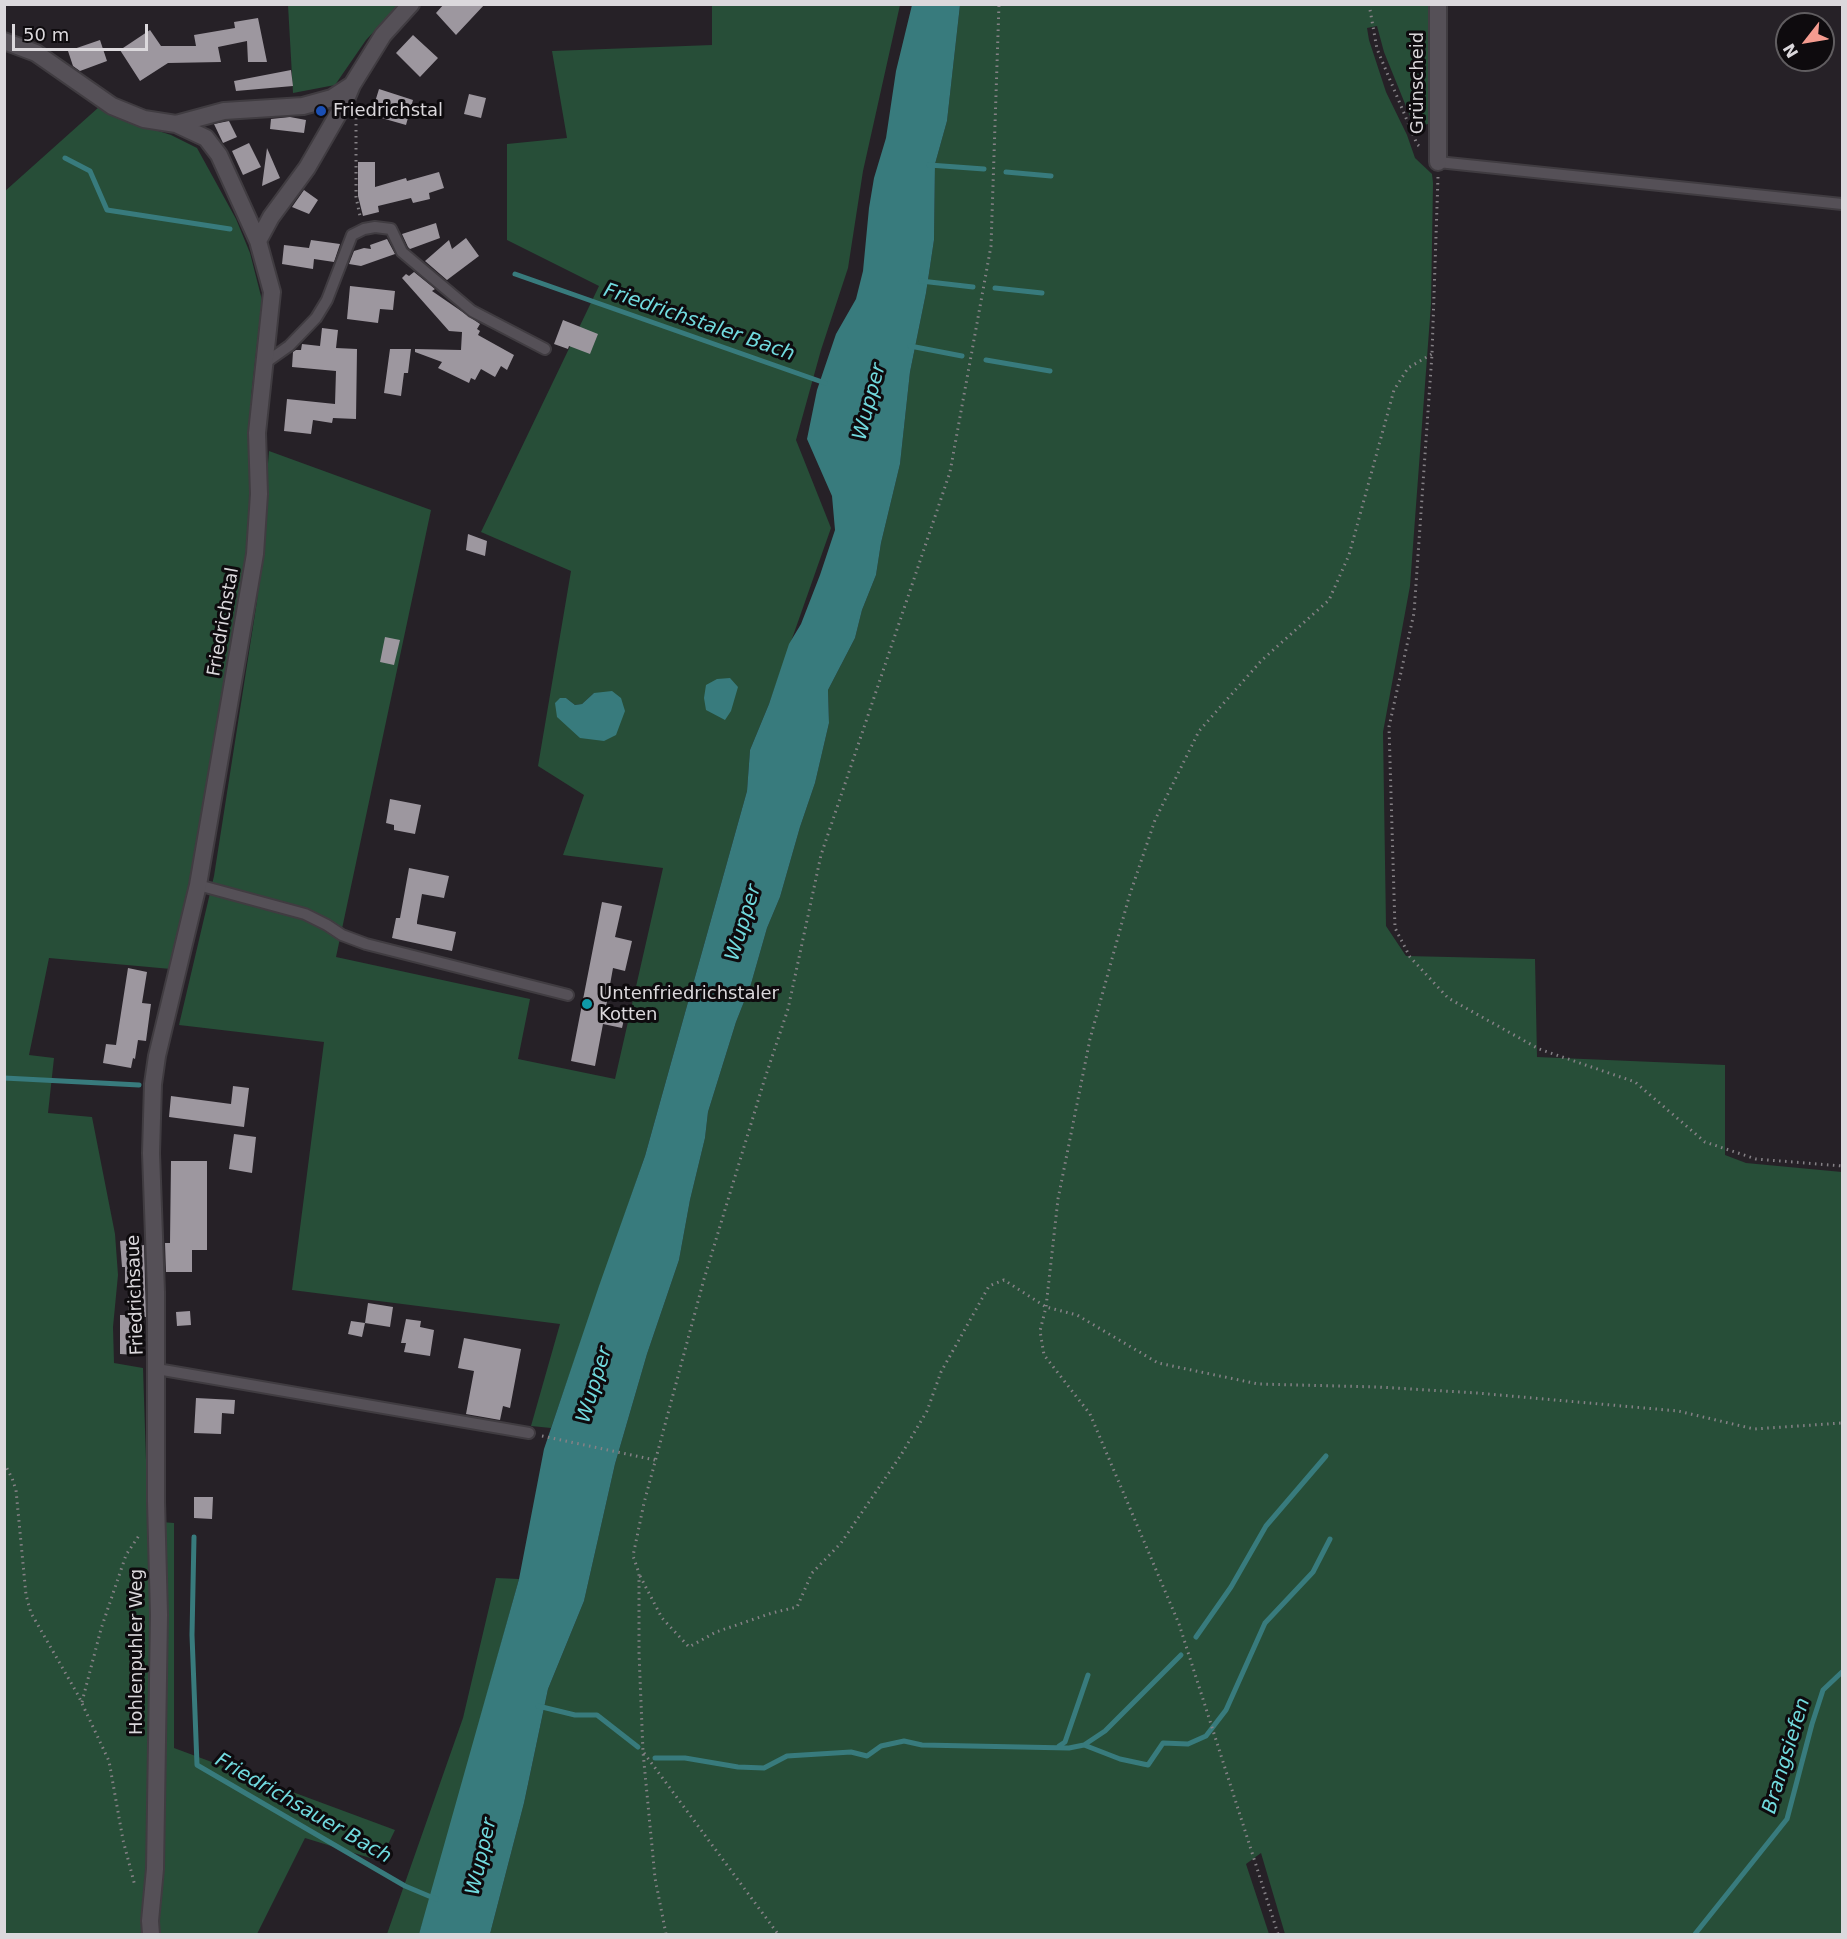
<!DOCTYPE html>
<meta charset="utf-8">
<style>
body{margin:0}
#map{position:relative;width:1847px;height:1939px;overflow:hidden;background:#262127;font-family:"DejaVu Sans",sans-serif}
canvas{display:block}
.frame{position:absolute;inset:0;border:6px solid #dbd8dc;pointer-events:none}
.north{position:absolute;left:1775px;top:12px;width:60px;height:60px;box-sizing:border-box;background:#0e0b0e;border:2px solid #605d60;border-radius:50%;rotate:239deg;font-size:16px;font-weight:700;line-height:24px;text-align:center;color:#dbd8dc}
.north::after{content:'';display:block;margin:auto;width:21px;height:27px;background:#f59c90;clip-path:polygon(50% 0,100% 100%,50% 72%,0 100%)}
.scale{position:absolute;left:12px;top:24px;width:136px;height:27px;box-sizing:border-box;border:3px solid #dbd8dc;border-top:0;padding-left:8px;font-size:18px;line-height:21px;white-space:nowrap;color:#dbd8dc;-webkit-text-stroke:4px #0e0b0e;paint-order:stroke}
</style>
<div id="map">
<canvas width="1847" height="1939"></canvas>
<div class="frame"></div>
<div class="north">N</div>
<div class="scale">50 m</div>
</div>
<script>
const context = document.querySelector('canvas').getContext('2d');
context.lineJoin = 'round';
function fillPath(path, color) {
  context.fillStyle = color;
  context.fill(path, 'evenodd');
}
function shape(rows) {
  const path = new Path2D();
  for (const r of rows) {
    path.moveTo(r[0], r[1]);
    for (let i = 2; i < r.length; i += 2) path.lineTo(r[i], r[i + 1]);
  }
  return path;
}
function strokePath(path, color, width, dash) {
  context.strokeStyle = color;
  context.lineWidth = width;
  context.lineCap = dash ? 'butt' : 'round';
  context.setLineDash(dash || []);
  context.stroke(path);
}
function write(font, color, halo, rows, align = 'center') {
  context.font = font + ' "DejaVu Sans",sans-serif';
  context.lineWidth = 6;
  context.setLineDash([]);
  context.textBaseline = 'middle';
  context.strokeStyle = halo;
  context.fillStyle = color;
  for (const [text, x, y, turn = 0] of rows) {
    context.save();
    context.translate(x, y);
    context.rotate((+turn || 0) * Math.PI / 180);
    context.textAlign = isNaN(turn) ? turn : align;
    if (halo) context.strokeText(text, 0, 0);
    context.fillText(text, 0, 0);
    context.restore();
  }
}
const green = shape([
 [288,5,399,5,366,40,335,85,293,93],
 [712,5,900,5,863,171,848,268,821,350,796,440,831,528,769,704,750,750,747,791,645,1156,551,1428,531,1426,560,1324,292,1290,324,1042,179,1025,214,876,257,601,269,451,431,510,336,957,530,999,518,1059,615,1079,663,868,563,855,584,795,538,766,571,571,481,532,599,286,507,240,507,144,567,138,552,51,712,45],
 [594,693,580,738,566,698,575,705,582,704],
 [960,5,1433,5,1431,121,1428,124,1416,127,1414,126,1384,52,1377,26,1367,28,1369,40,1386,92,1407,135,1415,158,1432,174,1433,183,1431,304,1410,586,1383,732,1386,926,1406,956,1535,959,1537,1057,1725,1065,1725,1155,1746,1163,1842,1172,1842,1934,1285,1934,1261,1853,1246,1864,1269,1934,490,1934,524,1803,548,1689,584,1601,615,1464,647,1354,679,1260,690,1200,705,1138,708,1112,736,1022,751,984,767,928,780,897,800,827,815,783,829,723,828,690,855,638,862,610,876,575,881,543,900,464,910,372,926,293,934,240,935,164,947,121],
 [99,107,124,120,171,135,197,148,236,219,250,253,262,300,251,397,254,492,240,599,192,883,171,969,49,958,29,1055,54,1058,48,1113,92,1117,115,1234,118,1275,113,1327,114,1363,143,1368,148,1521,174,1523,174,1748,395,1830,380,1861,305,1838,257,1934,5,1934,4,192],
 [496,1578,519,1579,431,1897,419,1934,387,1934,463,1718]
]);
const water = shape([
 [912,5,960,5,947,121,935,164,934,240,926,293,910,372,900,464,881,543,876,575,862,610,855,638,828,690,829,723,815,783,800,827,780,897,767,928,751,984,736,1022,708,1112,705,1138,690,1200,679,1260,647,1354,615,1464,584,1601,548,1689,524,1803,490,1934,419,1934,519,1579,544,1449,599,1286,645,1156,747,791,750,750,769,704,789,644,801,624,820,575,835,530,832,496,807,439,817,390,836,334,856,299,863,271,869,208,874,178,886,138,896,71],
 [730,678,738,687,731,711,725,720,706,710,704,698,706,685,717,679],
 [612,691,621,698,625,711,616,735,604,741,580,738,557,717,555,703,560,698,566,698,575,705,582,704,594,693]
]);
const stream = shape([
 [65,158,90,171,107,210,230,229],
 [929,165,984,169],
 [1006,172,1051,176],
 [515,274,825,383],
 [921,281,973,287],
 [995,288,1042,293],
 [910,346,962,356],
 [986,360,1050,371],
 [4,1078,139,1085],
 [194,1537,192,1635,197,1765,405,1886,436,1899],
 [1196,1637,1231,1587,1266,1526,1326,1456],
 [538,1706,575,1715,597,1715,638,1747],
 [1084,1745,1120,1759,1148,1765,1163,1743,1188,1744,1206,1736,1226,1710,1265,1623,1313,1572,1330,1539],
 [1059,1746,1065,1742,1088,1675],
 [655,1758,685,1758,738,1767,764,1768,787,1756,851,1752,867,1756,881,1746,904,1741,922,1745,1069,1748,1084,1745,1105,1731,1181,1655],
 [1695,1934,1787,1819,1812,1724,1823,1690,1842,1672]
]);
const building = shape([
 [444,4,485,4,456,35,436,13],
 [258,18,267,62,248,62,247,41,218,47,221,62,168,63,140,81,120,50,150,30,161,46,196,46,194,35,235,28,234,22],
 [413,35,438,58,420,77,396,53],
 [100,40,107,61,80,71,73,66,68,51],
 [291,70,293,86,236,91,234,81],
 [379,89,413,100,406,125,371,115],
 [469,94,486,98,481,118,464,114],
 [290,117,306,120,304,133,270,129,271,119],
 [229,121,237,137,223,143,214,124],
 [249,143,261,167,243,175,232,151],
 [267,148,280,178,262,186],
 [358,162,375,162,375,187,406,178,407,181,439,172,444,188,429,193,430,199,413,203,411,198,378,206,379,212,363,216,358,196],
 [304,190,318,200,309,214,292,207],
 [436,223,440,238,410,249,408,247,402,234],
 [466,238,479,256,447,280,425,261,449,240,452,249],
 [387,239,395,254,361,266,349,264,354,251,364,248,371,249,370,245],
 [311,240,340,244,334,262,314,259,313,269,282,264,284,245,309,248],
 [414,272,435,289,432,291,480,324,477,329,480,331,478,335,514,355,507,370,501,366,495,377,481,369,475,380,471,378,469,383,438,368,442,362,415,352,415,349,461,350,462,332,449,331,402,278,406,274,409,276],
 [350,286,395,291,393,310,380,309,378,323,347,319],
 [563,320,598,334,590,354,569,346,568,349,554,344],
 [322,328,338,330,336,348,357,349,356,419,333,418,332,423,313,420,311,434,284,431,287,399,335,404,336,371,292,367,293,352,296,350,301,350,302,344,320,346],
 [390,349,411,349,408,373,404,373,401,396,384,393],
 [468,534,487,541,485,556,466,550],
 [385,637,400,640,394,665,380,662],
 [390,799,421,805,415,834,394,830,394,825,386,823],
 [409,868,449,876,444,898,422,894,417,922,417,924,456,932,452,951,392,938,396,918,400,918],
 [602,902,622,906,615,937,632,941,625,971,613,968,606,1007,626,1011,622,1028,603,1024,595,1066,571,1061],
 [128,968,147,972,142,1003,151,1004,146,1041,138,1040,135,1059,133,1058,131,1068,103,1063,106,1044,116,1045],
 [233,1086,249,1088,244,1127,169,1117,171,1096,231,1104],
 [234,1134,256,1137,252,1173,229,1169],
 [171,1161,207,1161,207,1250,192,1250,192,1272,166,1272,165,1243,170,1243],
 [137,1239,138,1246,144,1245,146,1317,142,1317,143,1344,136,1344,136,1355,120,1354,120,1315,128,1315,129,1287,125,1287,125,1267,122,1267,120,1241],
 [368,1303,393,1307,390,1327,365,1323],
 [190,1311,191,1325,177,1326,176,1312],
 [406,1319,421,1321,420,1327,434,1330,430,1356,404,1352,406,1343,401,1343],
 [351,1321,365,1323,362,1337,348,1334],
 [464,1338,521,1349,510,1408,503,1406,500,1420,466,1414,474,1371,458,1368],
 [196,1398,235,1400,234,1414,222,1413,221,1434,194,1433],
 [194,1497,213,1497,212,1519,194,1518]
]);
const path = shape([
 [1369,4,1377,49,1417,144,1421,148],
 [356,118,356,197,360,216],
 [1438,177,1432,354,1414,613,1389,727,1395,928,1410,957,1448,998,1539,1049,1635,1082,1705,1142,1756,1159,1842,1166],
 [542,1436,655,1460],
 [4,1463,12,1478,16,1490,26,1595,31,1613,78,1695,109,1761,123,1840,135,1886],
 [640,1576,662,1618,689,1647,716,1632,772,1613,797,1607,812,1573,841,1543,901,1455,927,1411,941,1372,989,1286,1004,1280,1046,1307,1077,1315,1158,1363,1258,1384,1378,1387,1477,1393,1678,1411,1754,1429,1842,1423],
 [82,1702,101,1629,126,1555,140,1534],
 [644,1753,778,1934],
 [666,1934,655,1878,643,1752,639,1653,639,1573,633,1556,644,1503,704,1279,764,1081,788,1009,821,855,950,472,991,246,999,4],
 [1278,1934,1179,1624,1090,1414,1044,1355,1040,1331,1046,1307,1058,1199,1090,1039,1129,897,1155,820,1199,731,1261,661,1329,600,1349,555,1394,390,1408,368,1432,354]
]);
const service = shape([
 [1438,162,1842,204],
 [265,363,289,346,316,318,327,300,352,235,364,229,375,227,391,229,402,252,472,311,545,349],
 [198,885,305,914,327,925,342,935,366,944,568,995],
 [157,1369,529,1433]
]);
const minor = shape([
 [4,41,36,53,112,106,144,119,176,124,206,138,219,155,258,241,272,292,257,433,259,494,255,554,198,885,157,1056,153,1084,151,1153,156,1292,156,1501,159,1615,155,1869,150,1921,151,1934],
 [176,124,224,111,303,106,332,98,352,85],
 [1438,162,1438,4],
 [258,241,271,217,307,168,344,104,352,85,383,35,411,4]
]);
const markers = [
 [321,111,6,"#1a4fb4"],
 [587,1004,6,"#0f9aa8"]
];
const streetNames = [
 ["Grünscheid",1418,83,-90],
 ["Friedrichstal",224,622,-80],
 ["Friedrichsaue",136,1295,-92],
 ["Hohlenpuhler Weg",137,1652,-90]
];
const poiNames = [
 ["Friedrichstal",333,111],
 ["Untenfriedrichstaler",599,994],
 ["Kotten",599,1015]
];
const waterNames = [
 ["Friedrichstaler Bach",699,323,19],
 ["Wupper",870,402,-75],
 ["Wupper",744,923,-73],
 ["Wupper",595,1385,-73],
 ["Brangsiefen",1787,1756,-73],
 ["Friedrichsauer Bach",303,1809,30],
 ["Wupper",482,1857,-77]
];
fillPath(green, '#274e38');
fillPath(water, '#387b7d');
strokePath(stream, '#387b7d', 5);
fillPath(building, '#9d979f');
strokePath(service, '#403c41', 14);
strokePath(minor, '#403c41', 20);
strokePath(path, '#858186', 3, [1.5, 4.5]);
strokePath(service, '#555057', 10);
strokePath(minor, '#555057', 16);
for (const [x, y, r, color] of markers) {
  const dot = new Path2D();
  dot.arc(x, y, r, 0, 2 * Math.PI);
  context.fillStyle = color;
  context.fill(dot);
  strokePath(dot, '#0e0b0e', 2);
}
write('18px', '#dbd8dc', '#0e0b0e', streetNames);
write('18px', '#dbd8dc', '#0e0b0e', poiNames, 'left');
write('italic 20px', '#71dade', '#0e0b0e', waterNames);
</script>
